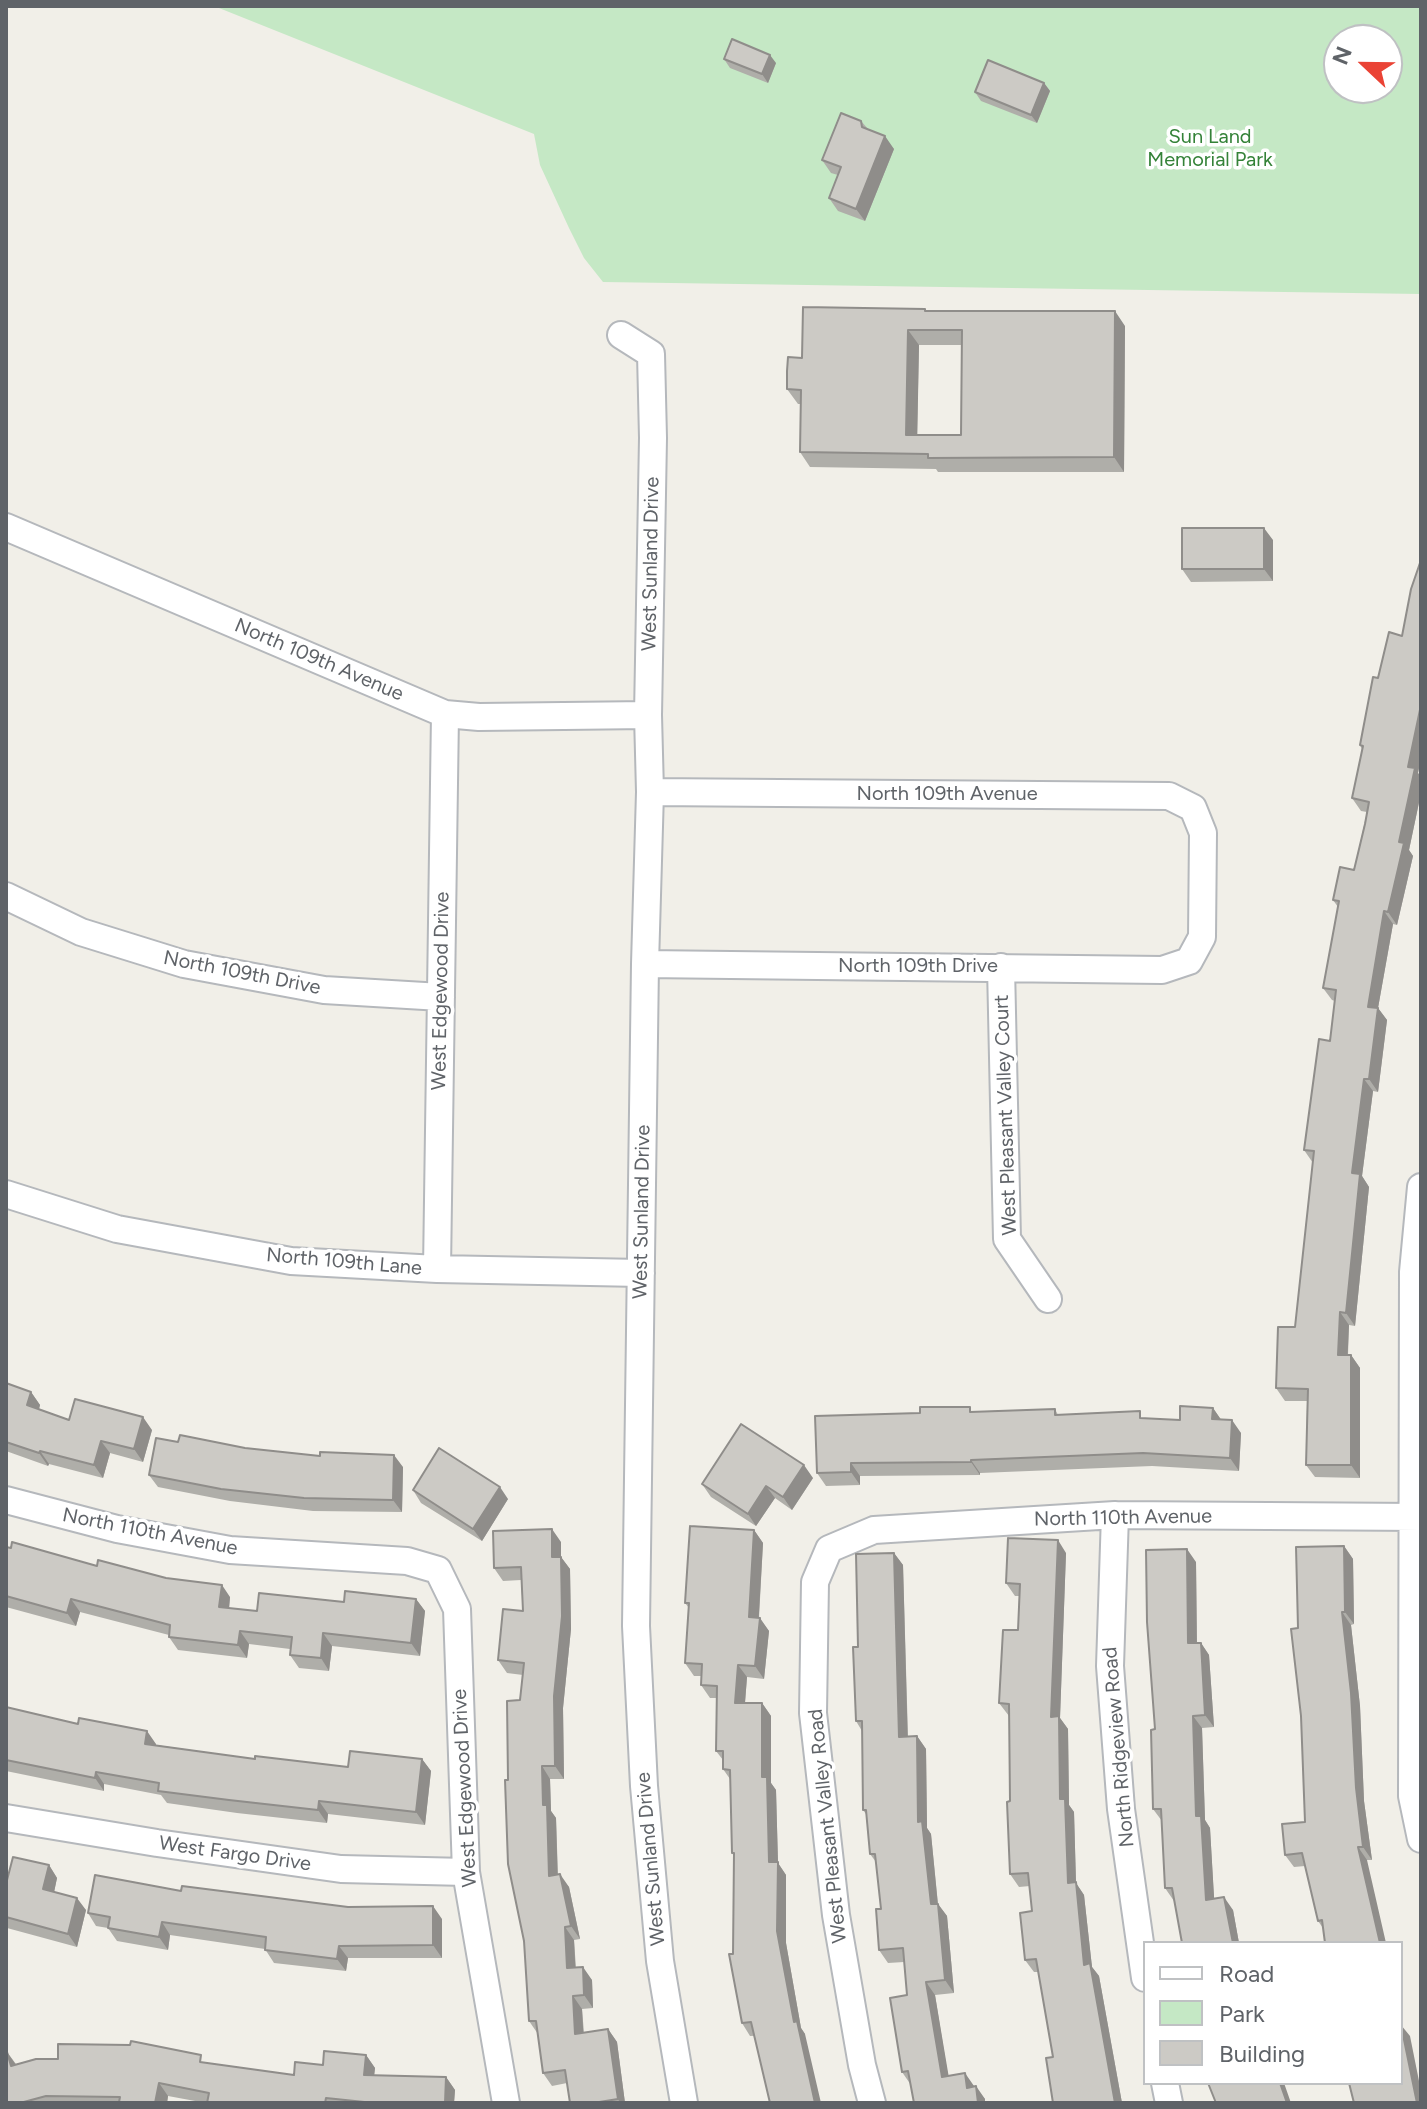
<!DOCTYPE html>
<style>
body{margin:0}
#map{position:relative;width:1427px;height:2109px;overflow:hidden;background:#f1efe8;font-family:Figtree,sans-serif}
canvas{display:block}
.frame{position:absolute;inset:0;border:8px solid #5f6368;pointer-events:none}
.legend{position:absolute;left:1143px;top:1941px;width:260px;height:144px;box-sizing:border-box;background:#fff;border:2px solid #bfc1c3;margin:0;padding:10px 14px;list-style:none;font-size:24px;color:#5f6368}
.legend li{display:flex;align-items:center;gap:16px;height:40px}
.legend b{width:40px;border:2px solid #bfc1c3}
.north{position:absolute;left:1323px;top:24px;width:80px;height:80px;box-sizing:border-box;background:#fff;border:2px solid #bfc1c3;border-radius:50%;rotate:292deg;font-size:22px;font-weight:700;line-height:32px;text-align:center;color:#5f6368}
.north::after{content:'';display:block;margin:auto;width:28px;height:36px;background:#ea4335;clip-path:polygon(50% 0,100% 100%,50% 72%,0 100%)}
</style>
<div id="map">
<canvas width="1427" height="2109"></canvas>
<div class="frame"></div>
<ul class="legend">
<li><b style="height:10px;background:#fff"></b>Road</li>
<li><b style="height:22px;background:#c5e8c5"></b>Park</li>
<li><b style="height:22px;background:#cccac5"></b>Building</li>
</ul>
<div class="north">N</div>
</div>
<script>
const context = document.querySelector('canvas').getContext('2d');
context.lineJoin = 'round';
function fillPath(path, color) {
  context.fillStyle = color;
  context.fill(path, 'evenodd');
}
function shape(rows) {
  const path = new Path2D();
  for (const r of rows) {
    path.moveTo(r[0], r[1]);
    for (let i = 2; i < r.length; i += 2) path.lineTo(r[i], r[i + 1]);
  }
  return path;
}
function strokePath(path, color, width, dash) {
  context.strokeStyle = color;
  context.lineWidth = width;
  context.lineCap = dash ? 'butt' : 'round';
  context.setLineDash(dash || []);
  context.stroke(path);
}
function write(font, color, halo, rows, align = 'center') {
  context.font = font + ' Figtree,sans-serif';
  context.lineWidth = 7;
  context.setLineDash([]);
  context.textBaseline = 'middle';
  context.strokeStyle = halo;
  context.fillStyle = color;
  for (const [text, x, y, turn = 0] of rows) {
    context.save();
    context.translate(x, y);
    context.rotate((+turn || 0) * Math.PI / 180);
    context.textAlign = isNaN(turn) ? turn : align;
    if (halo) context.strokeText(text, 0, 0);
    context.fillText(text, 0, 0);
    context.restore();
  }
}
const green = shape([
 [214,6,1421,6,1421,294,603,282,584,258,569,228,540,165,534,134],
 [1339,40,1387,40,1387,88,1339,88]
]);
const street = shape([
 [621,335,651,354,653,438,648,715,650,792,645,964,636,1626,644,1786,660,1961,684,2103],
 [6,527,445,714,479,717,648,715],
 [6,896,81,932,184,964,324,990,441,997],
 [645,964,1162,970,1189,961,1202,937,1203,833,1193,808,1169,796,650,792],
 [1001,967,1007,1239,1048,1299],
 [1421,1187,1413,1272,1412,1796,1421,1839],
 [6,1194,117,1229,291,1261,437,1269,641,1273],
 [437,1269,445,714],
 [6,1500,117,1529,230,1550,407,1561,438,1570,457,1609,466,1872,506,2103],
 [1115,1515,1110,1666,1121,1809,1145,1978],
 [6,1818,157,1843,341,1869,466,1872],
 [1165,2083,1169,2103],
 [872,2103,862,2065,836,1915,813,1713,815,1582,829,1549,874,1530,1115,1515,1421,1517]
]);
const wall = shape([
 [724,59,776,63,768,83,730,68],
 [1044,83,1050,91,1037,123,981,101,975,92],
 [861,121,868,129,894,149,865,221,838,211,829,198,838,175,831,173,822,160],
 [926,311,1125,326,1124,472,938,472,936,469,810,467,800,452,801,404,798,404,787,389,802,358],
 [919,345,961,345,961,435,917,435],
 [1273,540,1273,581,1191,582,1182,569],
 [1421,560,1421,758,1418,773,1421,777,1421,793,1409,850,1413,856,1397,925,1393,924,1378,1008,1387,1020,1378,1092,1373,1091,1362,1176,1369,1187,1355,1326,1349,1325,1348,1355,1351,1355,1360,1368,1360,1478,1315,1477,1306,1465,1307,1401,1285,1401,1276,1388,1295,1327,1313,1163,1304,1150,1330,1041,1335,1001,1332,1000,1323,988,1338,907,1333,900,1354,870,1367,812,1361,811,1352,798,1362,749,1360,745,1378,678,1402,636],
 [6,1383,31,1392,40,1405,39,1410,69,1420,152,1430,143,1462,110,1453,103,1478,49,1464,48,1466,6,1451],
 [1213,1408,1221,1420,1241,1433,1239,1471,1152,1466,980,1473,980,1475,860,1476,860,1485,826,1486,817,1473,920,1413,1055,1409,1058,1415,1180,1420],
 [178,1442,245,1448,403,1467,402,1512,313,1511,230,1501,158,1487,149,1475],
 [813,1478,792,1510,775,1498,756,1526,711,1497,702,1484],
 [413,1490,508,1499,482,1541,421,1503],
 [754,1530,763,1543,759,1618,769,1631,764,1679,747,1677,745,1703,762,1703,771,1716,771,1783,776,1790,778,1863,786,1875,786,1943,801,2028,805,2034,750,2036,742,2023,733,1954,734,1856,732,1853,730,1779,723,1769,723,1760,716,1751,717,1698,710,1698,701,1685,701,1676,694,1676,685,1663,689,1608,685,1603],
 [561,1542,561,1557,570,1569,571,1629,563,1708,564,1779,550,1779,551,1811,556,1818,558,1875,569,1887,580,1939,574,1940,576,1968,592,1980,593,2008,582,2009,584,2033,608,2029,617,2042,625,2103,570,2103,567,2083,552,2086,543,2073,538,2034,529,2021,524,1941,508,1780,523,1675,507,1673,498,1660,523,1611,521,1580,503,1581,494,1568],
 [1344,1546,1353,1559,1354,1624,1351,1625,1360,1706,1364,1801,1372,1860,1367,1860,1323,1928,1318,1921,1305,1866,1294,1867,1285,1855,1305,1822,1298,1628],
 [6,1547,97,1566,230,1597,229,1608,257,1611,344,1602,416,1599,425,1611,420,1656,332,1646,329,1671,299,1668,290,1655,290,1649,249,1644,247,1658,178,1650,169,1637,169,1635,80,1612,76,1626,6,1607],
 [894,1553,903,1565,908,1737,917,1736,926,1749,927,1828,931,1834,938,1904,947,1916,954,1993,935,1995,948,2076,974,2086,985,2099,911,2085,902,2072,907,1995,904,1962,888,1963,879,1950,881,1909,876,1862,870,1854,866,1814,863,1810,862,1731,856,1721,858,1647],
 [1066,1553,1060,1718,1068,1729,1069,1805,1074,1812,1076,1883,1084,1895,1092,1967,1099,1976,1122,2103,1053,2103,1053,2057,1039,1972,1034,1972,1025,1960,1032,1911,1030,1886,1019,1887,1010,1874,1009,1716,999,1703,1018,1630,1019,1596,1015,1596,1006,1583],
 [1196,1562,1197,1643,1201,1643,1209,1655,1214,1727,1202,1728,1205,1820,1210,1828,1214,1899,1233,1910,1239,1943,1182,1943,1174,1901,1165,1888,1162,1821,1153,1809],
 [6,1707,156,1744,156,1745,255,1759,348,1767,422,1759,431,1771,425,1825,328,1814,327,1823,237,1813,167,1803,161,1795,104,1784,104,1791,6,1771],
 [49,1865,57,1878,54,1892,86,1910,77,1947,7,1928,6,1926,6,1884],
 [181,1891,442,1919,442,1958,348,1958,346,1971,274,1963,265,1949,170,1935,168,1950,117,1941,108,1928,96,1926,88,1913],
 [7,2052,16,2064,207,2063,294,2075,323,2065,366,2055,375,2068,374,2075,446,2077,455,2090,454,2103,206,2103,168,2096,167,2103,6,2103]
]);
const shadedWall = shape([
 [770,55,776,63,768,83,762,74],
 [1044,83,1050,91,1037,123,1031,115],
 [885,136,894,149,865,221,856,209],
 [1115,311,1125,326,1124,472,1114,457],
 [908,330,919,345,917,450,906,435],
 [1264,528,1273,540,1273,581,1264,569],
 [1421,705,1421,758,1418,773,1421,777,1421,793,1409,850,1413,856,1397,925,1388,912,1399,842,1408,767],
 [1384,911,1393,924,1378,1008,1387,1020,1378,1092,1369,1079,1368,1007],
 [1364,1079,1373,1091,1362,1176,1369,1187,1355,1326,1346,1313,1352,1173],
 [1340,1312,1349,1325,1347,1368,1338,1355],
 [1351,1355,1360,1368,1360,1478,1351,1465],
 [31,1392,40,1405,36,1418,27,1405],
 [1213,1408,1222,1421,1212,1419],
 [143,1417,152,1430,143,1462,134,1449],
 [1232,1420,1241,1433,1239,1471,1230,1458],
 [101,1441,110,1453,103,1478,94,1465],
 [40,1451,49,1464,48,1466,39,1453],
 [394,1455,403,1467,402,1512,393,1500],
 [971,1460,980,1473,980,1475,971,1462],
 [851,1463,860,1476,860,1485,851,1472],
 [804,1465,813,1478,792,1510,783,1497],
 [766,1486,775,1498,756,1526,748,1514],
 [500,1487,508,1499,482,1541,473,1529],
 [552,1529,561,1542,561,1557,570,1569,571,1629,563,1708,564,1779,555,1766],
 [754,1530,763,1543,758,1630,749,1617],
 [1058,1540,1066,1553,1060,1718,1068,1729,1069,1805,1074,1812,1076,1883,1084,1895,1092,1967,1099,1976,1122,2103,1115,2103,1084,1965,1068,1883,1051,1717],
 [1344,1546,1353,1559,1354,1624,1345,1612],
 [1187,1549,1196,1562,1197,1656,1188,1643],
 [894,1553,903,1565,908,1749,899,1737],
 [222,1585,230,1597,228,1620,219,1607],
 [71,1599,80,1612,76,1626,67,1613],
 [416,1599,425,1611,420,1656,411,1643],
 [1342,1612,1351,1625,1360,1706,1364,1801,1372,1860,1363,1847,1356,1788],
 [760,1618,769,1631,764,1679,755,1666],
 [240,1631,249,1644,247,1658,238,1645],
 [323,1633,332,1646,329,1671,321,1658],
 [1201,1643,1209,1655,1214,1727,1205,1715],
 [738,1665,747,1677,744,1715,735,1703],
 [762,1703,771,1716,771,1783,776,1790,778,1863,786,1875,786,1943,801,2028,805,2034,821,2103,815,2103,794,2022,777,1931,769,1862,762,1777],
 [1193,1716,1202,1728,1205,1820,1210,1828,1215,1913,1206,1900,1196,1816],
 [147,1731,156,1744,154,1756,145,1744],
 [917,1736,926,1749,927,1828,931,1834,939,1916,938,1904,947,1916,954,1993,945,1980,931,1904,918,1822],
 [422,1759,431,1771,425,1825,416,1812],
 [542,1766,550,1779,551,1811,556,1818,558,1889,549,1876,543,1805],
 [96,1772,104,1784,104,1791,95,1778],
 [319,1801,328,1814,327,1823,318,1810],
 [1358,1847,1367,1860,1386,1943,1380,1943],
 [49,1865,57,1878,52,1902,43,1889],
 [560,1874,569,1887,580,1939,571,1926],
 [1224,1897,1233,1910,1239,1943,1233,1943],
 [77,1898,86,1910,77,1947,68,1934],
 [433,1906,442,1919,442,1958,433,1945],
 [162,1922,170,1935,168,1950,159,1937],
 [565,1927,574,1940,576,1981,567,1968],
 [339,1946,348,1958,346,1971,337,1959],
 [583,1967,592,1980,593,2008,584,1995],
 [926,1982,935,1995,951,2090,942,2077],
 [573,1996,582,2009,584,2046,575,2034],
 [1401,2021,1401,2025,1410,2036,1421,2091,1421,2103,1417,2103,1401,2035],
 [608,2029,617,2042,625,2103,620,2103,618,2099],
 [7,2052,16,2065,11,2066],
 [366,2055,375,2068,373,2087,364,2075],
 [965,2073,974,2086,976,2100,967,2088],
 [446,2077,455,2090,454,2103,445,2103],
 [159,2083,168,2096,167,2103,155,2103],
 [1280,2083,1284,2083,1291,2103,1287,2103],
 [976,2086,985,2099,985,2103,978,2103]
]);
const building = shape([
 [732,39,770,55,762,74,724,59,732,39],
 [988,60,1044,83,1031,115,975,92,988,60],
 [841,113,861,121,862,127,885,136,856,209,829,198,841,167,822,160,841,113],
 [803,307,925,309,925,311,1115,311,1114,457,928,458,928,454,800,452,801,390,787,389,787,371,788,357,802,358,803,307],
 [908,330,962,330,961,435,906,435,908,330],
 [1182,528,1264,528,1264,569,1182,569,1182,528],
 [1421,560,1421,705,1408,767,1415,768,1399,842,1404,843,1388,912,1384,911,1368,1007,1378,1008,1369,1079,1364,1079,1352,1173,1360,1174,1346,1313,1340,1312,1338,1355,1351,1355,1351,1465,1306,1465,1308,1389,1276,1388,1278,1327,1295,1327,1314,1151,1304,1150,1319,1039,1330,1041,1336,990,1323,988,1339,901,1333,900,1340,867,1354,870,1365,824,1369,802,1352,798,1363,746,1360,745,1373,677,1378,678,1389,632,1402,636,1411,589,1421,560],
 [6,1383,31,1392,27,1405,69,1420,75,1399,143,1417,134,1449,101,1441,94,1465,40,1451,39,1453,6,1442,6,1383],
 [1180,1406,1213,1408,1212,1419,1232,1420,1230,1458,1143,1453,971,1460,971,1462,851,1463,851,1472,817,1473,815,1416,920,1413,920,1407,970,1407,970,1412,1055,1409,1055,1415,1140,1411,1140,1418,1180,1420,1180,1406],
 [741,1424,804,1465,783,1497,766,1486,748,1514,702,1484,741,1424],
 [180,1435,245,1448,320,1456,320,1452,394,1455,393,1500,304,1498,221,1489,149,1475,156,1438,178,1442,180,1435],
 [439,1448,500,1487,473,1529,413,1490,439,1448],
 [690,1526,754,1530,749,1617,760,1618,755,1666,738,1665,735,1703,762,1703,762,1777,767,1777,769,1862,778,1862,777,1931,794,2022,797,2021,815,2103,770,2103,751,2022,742,2023,729,1954,733,1954,734,1853,732,1853,730,1770,723,1769,723,1751,716,1751,717,1686,701,1685,702,1664,685,1663,689,1603,685,1603,690,1526],
 [552,1529,552,1557,561,1557,562,1616,554,1696,555,1766,542,1766,543,1805,547,1805,549,1876,560,1874,571,1926,565,1927,567,1968,583,1967,584,1995,573,1996,575,2034,608,2029,618,2099,593,2103,570,2103,565,2070,543,2073,536,2021,529,2021,524,1941,508,1864,505,1780,508,1780,507,1701,520,1700,524,1663,498,1660,503,1609,523,1611,521,1567,494,1568,493,1531,552,1529],
 [1008,1538,1058,1540,1051,1717,1059,1716,1060,1799,1065,1799,1068,1883,1076,1882,1084,1965,1090,1963,1115,2103,1053,2103,1046,2058,1053,2057,1036,1959,1025,1960,1020,1913,1032,1911,1028,1873,1010,1874,1007,1802,1010,1801,1009,1704,999,1703,1003,1630,1018,1630,1020,1584,1006,1583,1008,1538],
 [12,1542,97,1566,98,1560,166,1578,222,1585,219,1607,257,1611,259,1593,344,1602,345,1591,416,1599,411,1643,323,1633,321,1658,290,1655,292,1637,240,1631,238,1645,169,1637,170,1625,71,1599,67,1613,6,1596,6,1547,11,1548,12,1542],
 [1344,1546,1345,1612,1342,1612,1351,1693,1356,1788,1363,1847,1358,1847,1380,1943,1325,1943,1322,1920,1318,1921,1302,1853,1285,1855,1282,1824,1305,1822,1301,1716,1291,1629,1298,1628,1296,1547,1344,1546],
 [1187,1549,1188,1643,1201,1643,1205,1715,1193,1716,1196,1816,1201,1816,1206,1900,1224,1897,1233,1943,1182,1943,1172,1888,1165,1888,1161,1809,1153,1809,1151,1730,1155,1729,1147,1622,1146,1550,1187,1549],
 [894,1553,899,1737,917,1736,918,1822,922,1821,931,1904,938,1904,945,1980,926,1982,942,2077,965,2073,967,2088,976,2086,978,2103,914,2103,908,2071,902,2072,890,1998,907,1995,903,1948,879,1950,876,1909,881,1909,875,1854,870,1854,866,1810,863,1810,862,1721,856,1721,853,1647,858,1647,856,1554,894,1553],
 [6,1707,78,1724,79,1718,147,1731,145,1744,255,1759,255,1756,348,1767,350,1751,422,1759,416,1812,319,1801,318,1810,229,1800,158,1791,159,1783,96,1772,95,1778,6,1760,6,1707],
 [13,1857,49,1865,43,1889,77,1898,68,1934,6,1917,6,1884,13,1857],
 [95,1875,181,1891,182,1886,348,1907,433,1906,433,1945,339,1946,337,1959,265,1950,266,1937,162,1922,159,1937,108,1928,110,1917,88,1913,95,1875],
 [1401,2025,1417,2103,1354,2103,1349,2083,1401,2083,1401,2025],
 [131,2041,201,2055,200,2062,294,2075,295,2062,323,2065,324,2051,366,2055,364,2075,446,2077,445,2103,374,2103,326,2098,325,2103,207,2103,209,2093,159,2083,155,2103,123,2103,119,2102,120,2097,46,2096,20,2103,6,2103,6,2053,7,2052,11,2066,36,2059,58,2059,58,2044,130,2045,131,2041],
 [1208,2083,1280,2083,1287,2103,1216,2103,1208,2083]
]);
const parkNames = [
 ["Sun Land",1210,137],
 ["Memorial Park",1210,160]
];
const streetNames = [
 ["West Sunland Drive",651,564,-89],
 ["North 109th Avenue",319,660,23],
 ["North 109th Avenue",947,794],
 ["North 109th Drive",918,966],
 ["North 109th Drive",242,973,11],
 ["West Edgewood Drive",441,991,-89],
 ["West Pleasant Valley Court",1006,1115,-92],
 ["West Sunland Drive",642,1212,-89],
 ["North 109th Lane",344,1262,5],
 ["North 110th Avenue",1123,1518,-1],
 ["North 110th Avenue",150,1532,11],
 ["North Ridgeview Road",1119,1747,-95],
 ["West Edgewood Drive",465,1788,-93],
 ["West Pleasant Valley Road",828,1826,-96],
 ["West Fargo Drive",235,1854,8],
 ["West Sunland Drive",651,1859,-95]
];
fillPath(green, '#c5e8c5');
strokePath(street, '#b5b8bc', 30);
strokePath(street, '#fff', 26);
fillPath(wall, '#afaea9');
fillPath(shadedWall, '#8f8d8a');
fillPath(building, '#cccac5');
strokePath(building, '#8f8d8a', 2);
write('20px', '#348238', '#fff', parkNames);
write('20px', '#5f6368', '#fff', streetNames);
</script>
